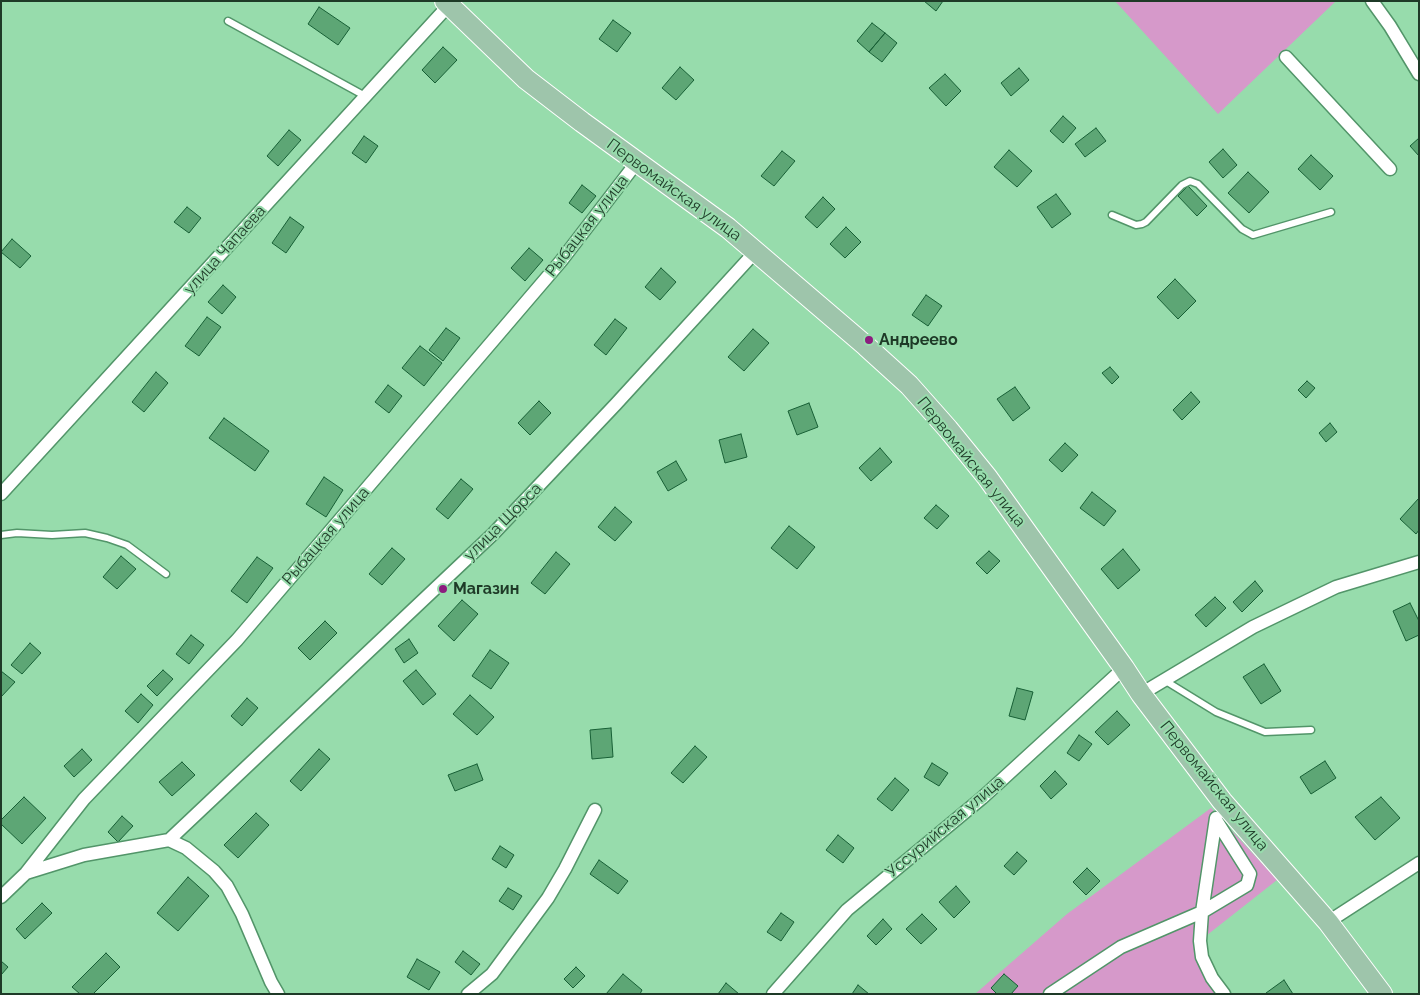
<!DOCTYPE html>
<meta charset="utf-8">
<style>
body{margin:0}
#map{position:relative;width:1420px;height:995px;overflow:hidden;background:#97dcac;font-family:Raleway,sans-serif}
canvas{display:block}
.frame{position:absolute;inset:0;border:2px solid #1e3a27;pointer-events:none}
</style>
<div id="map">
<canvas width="1420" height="995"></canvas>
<div class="frame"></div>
</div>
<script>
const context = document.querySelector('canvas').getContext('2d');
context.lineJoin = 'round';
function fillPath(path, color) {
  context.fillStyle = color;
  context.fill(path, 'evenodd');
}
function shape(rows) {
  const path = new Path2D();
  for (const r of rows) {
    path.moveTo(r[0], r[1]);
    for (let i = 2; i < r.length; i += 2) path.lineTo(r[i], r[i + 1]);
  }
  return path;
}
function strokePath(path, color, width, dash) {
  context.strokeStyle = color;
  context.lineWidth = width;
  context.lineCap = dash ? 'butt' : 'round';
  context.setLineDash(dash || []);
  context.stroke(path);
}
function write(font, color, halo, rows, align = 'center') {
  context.font = font + ' Raleway,sans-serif';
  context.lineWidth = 4;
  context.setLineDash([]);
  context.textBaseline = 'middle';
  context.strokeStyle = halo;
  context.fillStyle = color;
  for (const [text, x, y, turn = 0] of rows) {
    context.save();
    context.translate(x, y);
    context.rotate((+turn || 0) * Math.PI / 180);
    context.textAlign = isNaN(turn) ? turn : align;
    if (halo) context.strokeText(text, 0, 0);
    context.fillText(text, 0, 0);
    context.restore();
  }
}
const green = shape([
 [1115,1,1336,1,1218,114],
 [1211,808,1277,880,1202,939,1222,994,975,994,1067,914]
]);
const building = shape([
 [924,1,943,1,936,11,924,1],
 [319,7,350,28,338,45,308,24,319,7],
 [613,20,631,33,617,52,599,39,613,20],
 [872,23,885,33,869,52,857,41,872,23],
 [885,33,897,43,882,62,869,52,885,33],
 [443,47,457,60,435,83,422,70,443,47],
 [680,67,694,80,676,100,662,88,680,67],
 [1019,68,1029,80,1011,96,1001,83,1019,68],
 [945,74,961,91,946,106,929,88,945,74],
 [1063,116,1076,128,1063,143,1050,131,1063,116],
 [1096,128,1106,141,1085,157,1075,144,1096,128],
 [289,130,301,140,278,166,267,156,289,130],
 [364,136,378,146,366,163,352,153,364,136],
 [1419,138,1419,156,1410,146,1419,138],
 [1223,149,1237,165,1223,178,1209,162,1223,149],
 [1009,150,1032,171,1017,187,994,167,1009,150],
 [782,151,795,161,774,186,761,176,782,151],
 [1311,155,1333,176,1320,190,1298,169,1311,155],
 [1248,172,1269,192,1249,213,1228,193,1248,172],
 [582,185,596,196,582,213,569,203,582,185],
 [1188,186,1207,206,1197,216,1178,196,1188,186],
 [1056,194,1071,214,1052,228,1037,207,1056,194],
 [823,197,835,209,817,228,805,217,823,197],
 [187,207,201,218,189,233,174,222,187,207],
 [290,217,304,227,286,253,272,243,290,217],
 [846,227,861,242,845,258,830,244,846,227],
 [12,239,31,256,20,268,1,252,12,239],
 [529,248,543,260,525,281,511,268,529,248],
 [661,268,676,282,660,300,645,287,661,268],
 [1175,279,1196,301,1178,319,1157,297,1175,279],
 [223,285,236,297,222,314,208,302,223,285],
 [926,295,942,306,928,326,912,315,926,295],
 [207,317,221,327,199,356,185,346,207,317],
 [615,319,627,328,606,355,594,345,615,319],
 [446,328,460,338,443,361,429,350,446,328],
 [753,329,769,343,744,371,728,357,753,329],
 [420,346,442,363,424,386,402,368,420,346],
 [1110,367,1119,377,1112,384,1102,373,1110,367],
 [156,372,168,383,144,412,132,402,156,372],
 [1307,381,1315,388,1306,398,1298,390,1307,381],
 [388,385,402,396,389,413,375,402,388,385],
 [1015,387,1030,408,1013,421,997,399,1015,387],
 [1191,392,1200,402,1182,420,1173,410,1191,392],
 [539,401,551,413,530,435,518,423,539,401],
 [809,403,818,427,797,435,788,411,809,403],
 [224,418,269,451,255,471,209,438,224,418],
 [1330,423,1337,432,1326,442,1319,433,1330,423],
 [741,434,747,457,725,463,719,440,741,434],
 [1065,443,1078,455,1062,472,1049,460,1065,443],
 [880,448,892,462,871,481,859,468,880,448],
 [676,461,687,480,668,491,657,472,676,461],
 [324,477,343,490,326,517,306,504,324,477],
 [461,479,473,489,448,519,436,509,461,479],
 [1092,492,1116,511,1104,526,1080,508,1092,492],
 [1419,498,1419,530,1416,534,1400,519,1419,498],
 [936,505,949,516,937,529,924,518,936,505],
 [615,507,632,522,615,541,598,527,615,507],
 [789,526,815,547,797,569,771,548,789,526],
 [392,548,405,559,382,585,369,574,392,548],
 [1123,549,1140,570,1118,589,1101,569,1123,549],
 [989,551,1000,561,987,574,976,563,989,551],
 [556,552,570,564,545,594,531,583,556,552],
 [121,556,136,569,117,589,103,577,121,556],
 [257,557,273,568,247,603,231,591,257,557],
 [1255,581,1263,591,1242,612,1233,602,1255,581],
 [1215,597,1226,608,1206,627,1195,615,1215,597],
 [462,600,478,614,454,641,438,626,462,600],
 [1410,603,1419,621,1419,635,1406,641,1393,611,1410,603],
 [325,621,337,633,310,660,298,648,325,621],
 [191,635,204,645,189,664,176,654,191,635],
 [409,639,418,653,404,663,395,649,409,639],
 [30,643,41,653,22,674,11,665,30,643],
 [490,650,509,663,491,689,472,676,490,650],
 [1264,664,1281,691,1261,704,1243,677,1264,664],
 [163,670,173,679,157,696,147,686,163,670],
 [416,670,436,694,423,705,403,681,416,670],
 [1,671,15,682,1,697,1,671],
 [1017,688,1033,692,1025,720,1009,716,1017,688],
 [141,694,153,705,138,723,125,711,141,694],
 [470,695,494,717,477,735,453,714,470,695],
 [247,698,258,708,242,726,231,716,247,698],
 [1117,711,1130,725,1108,745,1095,732,1117,711],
 [611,728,613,757,592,759,590,730,611,728],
 [1079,735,1092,744,1079,761,1067,753,1079,735],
 [695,746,707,757,683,783,671,773,695,746],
 [82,749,92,760,74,777,64,766,82,749],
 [319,749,330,759,301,791,290,781,319,749],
 [1325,761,1336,778,1311,794,1300,777,1325,761],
 [182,762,195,775,172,796,159,782,182,762],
 [932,763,948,773,939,786,924,777,932,763],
 [477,764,483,780,455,791,448,775,477,764],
 [1055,771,1067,784,1051,799,1040,786,1055,771],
 [895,778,909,790,892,811,877,799,895,778],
 [24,797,46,818,22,844,1,824,1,820,24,797],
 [1381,797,1400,818,1375,840,1355,817,1381,797],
 [256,813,269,825,238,858,224,845,256,813],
 [122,816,133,826,118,842,108,832,122,816],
 [838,835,854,848,843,863,826,850,838,835],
 [500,846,514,855,506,868,492,859,500,846],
 [1017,852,1027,861,1014,875,1004,866,1017,852],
 [599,860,628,881,618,894,590,874,599,860],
 [1087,868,1100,881,1086,895,1073,882,1087,868],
 [188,877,209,896,178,931,157,913,188,877],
 [956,886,970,902,954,918,939,902,956,886],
 [508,888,522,896,513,910,499,901,508,888],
 [42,903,52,913,25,939,16,929,42,903],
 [781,913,794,922,781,941,767,932,781,913],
 [922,914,937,929,921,944,906,929,922,914],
 [883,919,892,929,876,945,867,936,883,919],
 [463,951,480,964,471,975,455,962,463,951],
 [106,953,120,967,93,994,80,994,72,987,106,953],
 [417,959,440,972,429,990,407,977,417,959],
 [1,961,8,967,1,975,1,961],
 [576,967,585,976,573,988,564,979,576,967],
 [623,974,642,990,640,994,606,994,623,974],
 [1004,974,1018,986,1011,994,997,994,991,988,1004,974],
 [1284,980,1293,994,1267,994,1266,993,1284,980],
 [726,983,739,994,718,994,726,983],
 [858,985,869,994,852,994,858,985]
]);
const lane = shape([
 [228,21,365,96],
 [1112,215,1136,225,1142,224,1146,222,1182,185,1190,181,1198,184,1242,229,1253,235,1331,212],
 [1,535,17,533,52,535,85,533,107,538,127,545,166,574],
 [1164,680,1216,712,1265,732,1311,730]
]);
const street = shape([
 [1372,1,1390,26,1419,74],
 [1286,57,1390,169],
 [1,494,449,5],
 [1141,694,1253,627,1336,587,1419,562],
 [1216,818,1202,912,1200,941,1202,957,1212,978,1224,994],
 [169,840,493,534,616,404,756,251],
 [26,873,84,855,169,840,186,848,214,871,227,886,242,914,271,982,278,994],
 [1,897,26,873,84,799,237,640,561,261,637,162],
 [1328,922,1419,863],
 [468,994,492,974,548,898,565,869,595,810],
 [773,994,847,910,982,798,1124,668],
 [1050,994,1121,947,1202,912,1247,885,1250,874,1216,820]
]);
const primary = shape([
 [445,1,526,79,582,122,728,228,866,346,909,385,948,429,987,477,1124,668,1141,694,1222,801,1328,922,1382,994]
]);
const markers = [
 [869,340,5,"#8c1c7f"],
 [443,589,5,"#8c1c7f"]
];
const streetNames = [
 ["Первомайская улица",674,190,36],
 ["Рыбацкая улица",587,226,-52],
 ["улица Чапаева",225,250,-48],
 ["Первомайская улица",971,462,51],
 ["улица Щорса",503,522,-45],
 ["Рыбацкая улица",326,536,-49],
 ["Первомайская улица",1214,786,51],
 ["Уссурийская улица",945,827,-40]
];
const poiNames = [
 ["Андреево",879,340],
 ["Магазин",453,589]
];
fillPath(green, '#d699ca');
fillPath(building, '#5da675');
strokePath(building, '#175f35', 1);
strokePath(lane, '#529569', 9);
strokePath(street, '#529569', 15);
strokePath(primary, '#fff', 22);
strokePath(lane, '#fff', 6);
strokePath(street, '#fff', 12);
strokePath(primary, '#9ec5ab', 20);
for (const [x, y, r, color] of markers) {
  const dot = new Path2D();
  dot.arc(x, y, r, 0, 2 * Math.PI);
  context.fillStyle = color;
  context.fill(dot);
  strokePath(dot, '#97dcac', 2);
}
write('16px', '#1e3a27', '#97dcac', streetNames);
write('bold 16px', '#1e3a27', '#97dcac', poiNames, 'left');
</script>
